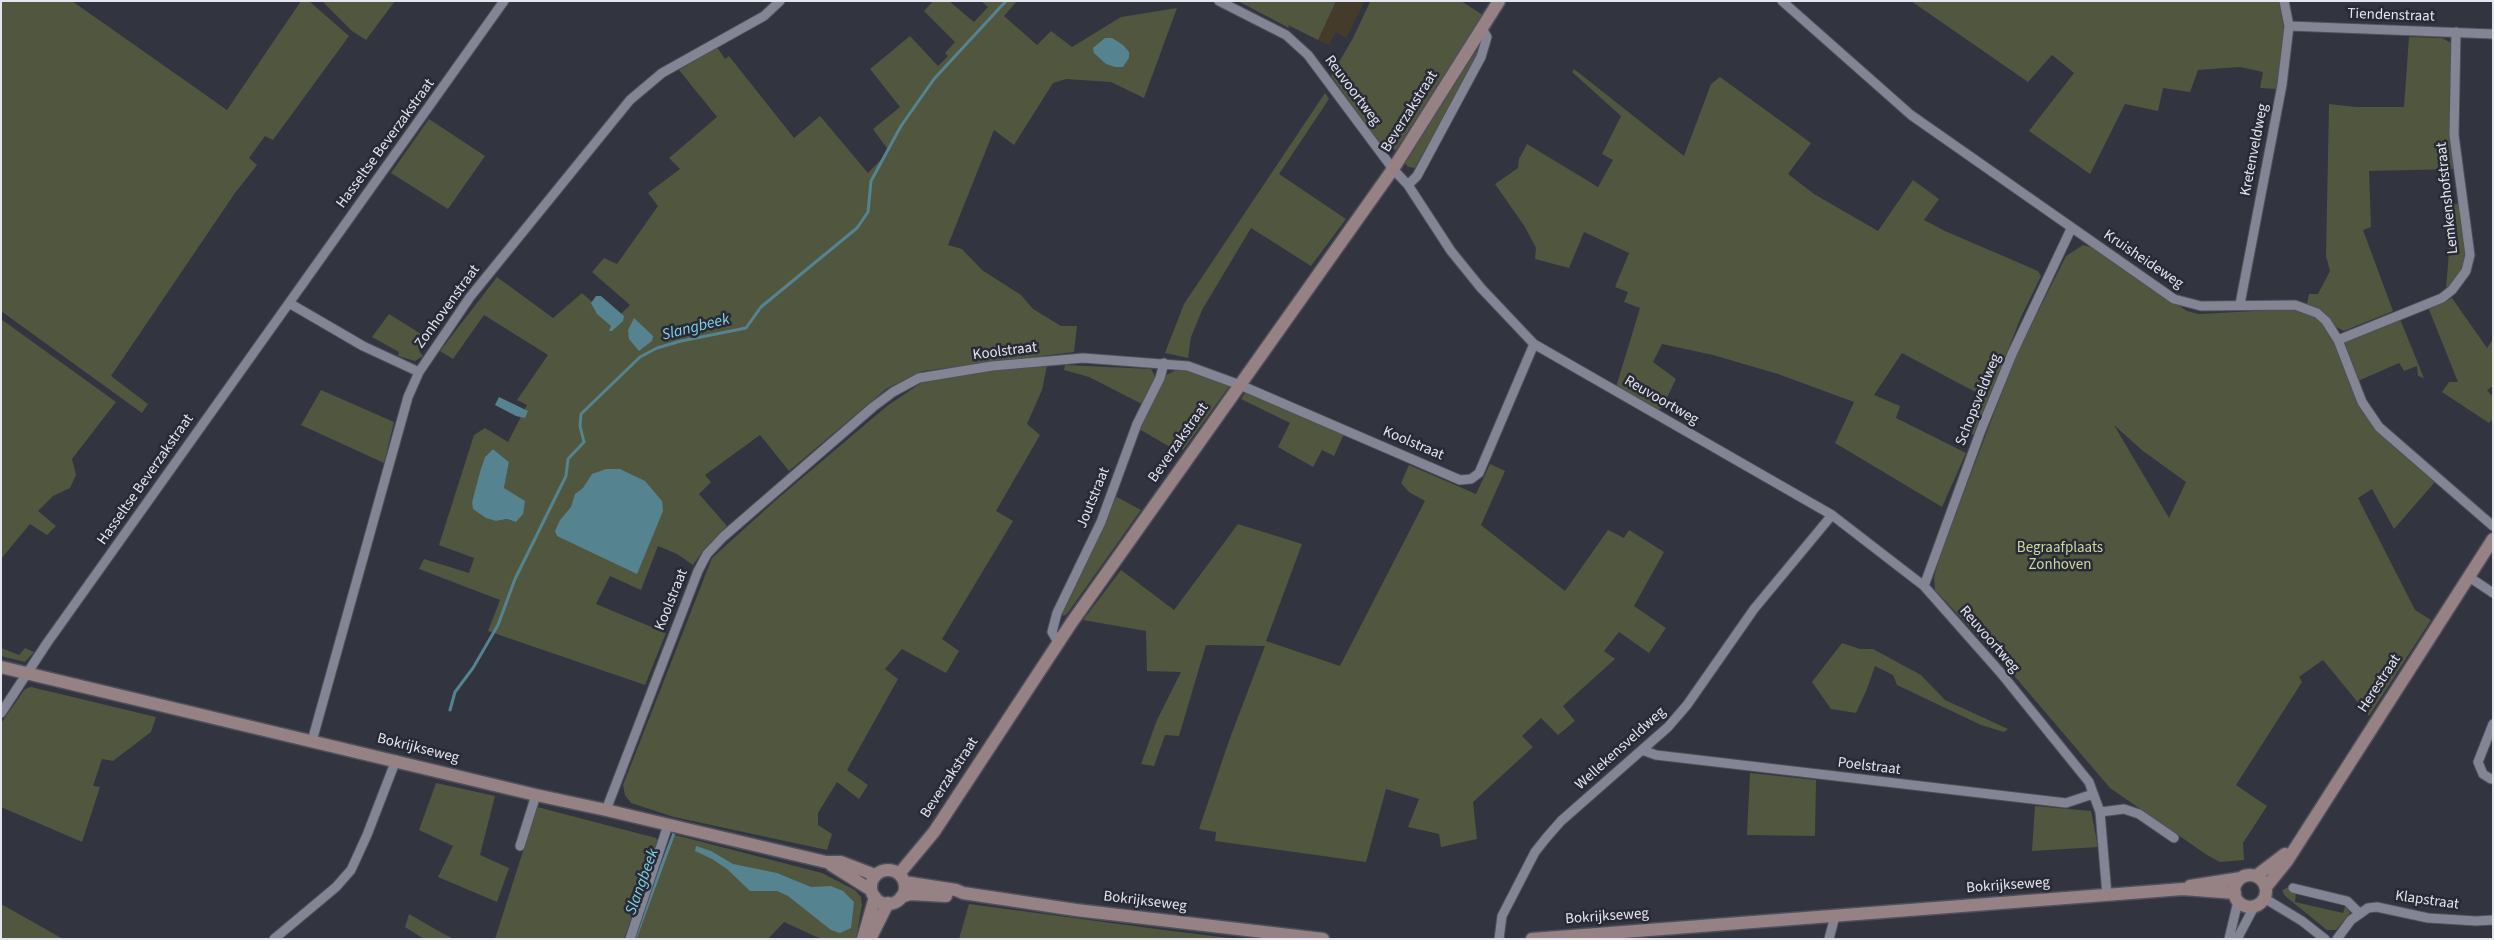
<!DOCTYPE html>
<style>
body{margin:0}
#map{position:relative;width:2494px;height:940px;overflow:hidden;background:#323440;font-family:"Source Sans 3",sans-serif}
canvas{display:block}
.frame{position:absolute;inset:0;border:2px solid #e4e5ee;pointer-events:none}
</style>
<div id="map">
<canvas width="2494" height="940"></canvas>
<div class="frame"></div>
</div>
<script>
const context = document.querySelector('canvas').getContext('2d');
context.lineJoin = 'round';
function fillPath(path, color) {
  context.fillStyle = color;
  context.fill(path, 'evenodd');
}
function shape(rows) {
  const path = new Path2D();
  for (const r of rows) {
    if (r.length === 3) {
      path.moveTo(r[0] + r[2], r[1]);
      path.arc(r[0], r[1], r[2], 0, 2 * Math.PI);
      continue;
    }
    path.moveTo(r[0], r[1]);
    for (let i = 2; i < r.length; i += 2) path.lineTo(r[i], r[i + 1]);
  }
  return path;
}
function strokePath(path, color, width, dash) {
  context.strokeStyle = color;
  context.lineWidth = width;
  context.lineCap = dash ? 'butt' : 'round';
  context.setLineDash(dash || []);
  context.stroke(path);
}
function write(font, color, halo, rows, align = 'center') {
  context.font = font + ' "Source Sans 3",sans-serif';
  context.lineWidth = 5;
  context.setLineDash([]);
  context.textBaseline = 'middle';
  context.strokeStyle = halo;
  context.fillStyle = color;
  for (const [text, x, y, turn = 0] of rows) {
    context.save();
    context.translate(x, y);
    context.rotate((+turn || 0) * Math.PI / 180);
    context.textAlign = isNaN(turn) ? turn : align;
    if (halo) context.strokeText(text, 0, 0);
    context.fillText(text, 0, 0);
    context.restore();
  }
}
const industrial = shape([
 [1336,1,1365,1,1346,38,1336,32,1329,45,1318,40]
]);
const green = shape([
 [1,1,72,1,227,110,301,1,309,1,349,36,273,140,265,136,249,158,257,165,235,193,111,376,148,404,142,413,1,311],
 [322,1,395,1,366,40,352,31],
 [933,1,949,1,974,22,988,7,981,1,1017,1,1004,16,1037,45,1051,31,1072,47,1121,17,1177,8,1144,98,1111,82,1066,79,1053,83,1014,145,994,130,948,245,962,249,982,270,1021,295,1033,309,1061,326,1077,326,1074,352,923,371,886,389,789,471,760,435,705,475,711,482,699,494,727,526,704,549,693,565,677,554,658,546,641,590,610,576,596,604,666,633,645,685,488,631,500,600,419,569,424,559,469,573,474,558,439,545,474,435,485,428,508,442,527,405,517,400,548,355,484,315,453,359,440,351,497,277,553,318,582,293,614,321,630,305,592,272,604,258,617,264,658,206,648,193,680,169,669,158,717,117,679,70,717,47,725,59,729,56,794,138,820,116,868,173,889,151,873,129,900,107,870,69,910,36,938,66,948,56,945,53,955,42,924,11],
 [493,449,509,462,504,488,516,522,507,519,496,521,472,502,485,457],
 [1238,1,1336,1,1318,40,1288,25,1289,28],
 [1369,1,1461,1,1483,15,1396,150,1383,148,1331,76,1353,38,1370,2],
 [1911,1,2279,1,2284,29,2277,89,2260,88,2263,72,2240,67,2198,70,2190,92,2163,88,2158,111,2125,104,2090,174,2029,131,2074,73,2052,55,2028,82],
 [2409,37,2442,38,2451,43,2449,134,2454,169,2369,171,2371,227,2363,230,2393,311,2344,331,2336,327,2319,311,2307,304,2309,294,2318,294,2330,271,2326,256,2329,104,2356,107,2404,107],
 [1476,50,1478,55,1415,168,1408,167,1405,163],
 [1574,69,1684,156,1711,84,1720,77,1811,143,1788,174,1814,194,1878,231,1913,180,1939,199,1924,220,1945,231,2038,271,2041,276,2021,317,1974,435,1964,430,1981,395,1902,353,1874,395,1900,406,1896,418,1966,453,1942,507,1835,443,1854,402,1778,374,1713,355,1662,344,1653,362,1676,379,1662,408,1658,410,1616,387,1640,308,1624,302,1628,292,1615,287,1629,253,1584,232,1569,268,1535,259,1536,248,1525,227,1495,184,1518,168,1519,159,1527,144,1598,187,1613,160,1602,154,1621,116,1572,72],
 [1325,93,1329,99,1279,174,1346,219,1311,266,1251,228,1202,310,1191,337,1188,358,1165,353,1184,304],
 [429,119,485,156,448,209,391,173],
 [2449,204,2458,204,2466,256,2462,270,2446,290,2449,251],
 [2083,245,2094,248,2187,311,2199,314,2292,309,2313,315,2326,327,2333,339,2365,415,2377,430,2435,482,2394,529,2372,489,2358,498,2415,610,2431,620,2369,716,2323,660,2299,677,2302,682,2236,785,2267,806,2243,843,2244,860,2220,862,2207,855,2110,788,2005,665,1935,590,1934,578,1940,555,2017,353,2066,256],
 [2114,425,2143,451,2186,482,2169,518],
 [2452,298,2487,348,2493,339,2493,386,2487,390,2493,397,2493,419,2489,423,2442,392,2449,382,2458,382,2428,307],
 [389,314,429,339,419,351,423,356,415,361,398,356,399,352,372,337],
 [1,319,116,402,72,459,76,475,70,488,53,496,38,511,56,526,47,535,30,524,1,559],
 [2400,319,2424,378,2418,376,2417,366,2404,371,2399,363,2358,381,2344,342],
 [1065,365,1151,369,1155,376,1152,387,1142,404,1089,377,1064,370],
 [1047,366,1042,390,1027,424,1040,435,996,511,1013,521,942,639,959,651,946,673,902,649,885,669,898,679,847,770,868,785,859,799,837,782,818,813,818,825,832,834,827,850,674,817,631,803,625,795,623,785,712,558,776,500,887,406,921,383,979,372],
 [1181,368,1231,384,1183,450,1173,443,1170,447,1139,429,1166,375],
 [321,390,394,422,384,463,301,425],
 [1246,391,1344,434,1334,456,1322,450,1313,467,1278,447,1290,423,1241,399],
 [1490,464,1505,471,1481,525,1565,591,1608,530,1624,538,1629,530,1664,552,1634,606,1666,628,1649,653,1619,632,1604,651,1615,659,1563,706,1575,721,1558,735,1541,718,1522,736,1533,747,1473,802,1477,839,1441,847,1439,834,1408,827,1419,799,1386,789,1366,862,1215,841,1216,832,1199,829,1230,738,1265,646,1206,645,1179,736,1165,735,1154,766,1141,764,1157,720,1181,672,1147,671,1146,631,1083,620,1121,570,1174,610,1238,524,1302,544,1266,641,1340,666,1425,501,1409,492,1401,483,1409,465,1476,494],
 [1115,496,1141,510,1067,614,1063,616,1062,613],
 [1842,643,1860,649,1873,649,1921,675,1945,700,2008,729,2004,732,1981,725,1897,685,1893,675,1875,666,1867,689,1856,713,1831,709,1812,682],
 [1,648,19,655,25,648,34,652,25,662,1,656],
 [31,687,156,717,151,732,113,761,102,759,93,786,100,787,82,842,1,807,1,723,25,689],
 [1750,773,1816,780,1815,836,1747,835],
 [436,783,495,796,480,855,509,868,497,902,438,877,453,846,419,830],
 [2035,806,2091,811,2098,847,2032,851],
 [537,807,656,838,658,841,624,939,495,939],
 [675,835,822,873,855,890,861,897,862,905,856,939,821,939,784,922,768,939,634,939,651,886,670,840],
 [2287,888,2293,889,2296,893,2295,902,2343,913,2346,904,2350,913,2336,930,2327,930,2285,896,2282,890],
 [1,904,33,922,63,939,1,939],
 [969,904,1164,930,1237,939,959,939],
 [409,914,442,933,454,939,424,939,405,927]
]);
const water = shape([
 [1105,38,1112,38,1123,45,1129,52,1129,58,1123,67,1115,67,1106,64,1094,53,1093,48],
 [596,296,601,296,624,316,623,321,612,331,609,331,611,326,597,314,591,303],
 [634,318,653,336,652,341,639,351,629,339,628,330],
 [499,397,528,411,525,418,516,416,495,405],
 [493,449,509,462,504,488,525,501,523,514,516,522,507,519,496,521,486,518,473,509,472,502,480,472,485,457],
 [606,469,620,469,645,481,662,501,663,511,637,574,557,536,555,531,560,520,571,507,575,494,583,488,592,474],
 [696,846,711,851,733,864,777,873,811,887,831,886,843,891,854,902,851,928,840,933,831,930,788,896,777,891,750,891,727,869,712,859,695,851]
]);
const stream = shape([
 [450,710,455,692,473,668,498,625,515,579,566,476,568,459,584,442,580,426,581,414,640,357,657,348,681,341,746,328,761,307,857,228,868,212,871,181,901,126,934,79,1006,1],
 [635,939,674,833]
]);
const street = shape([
 [1219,1,1286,35,1308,55,1393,169,1408,185,1451,251,1481,288,1534,344,1832,515,1924,586,2000,672,2089,782,2100,812,2107,895],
 [1782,1,1911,115,2174,299,2201,306,2295,305,2317,313,2326,321,2338,340,2362,402,2379,427,2493,526],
 [2289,26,2493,34],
 [1408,185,1417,176,1481,57,1487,37,1482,29],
 [289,303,363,346,419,372],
 [2240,304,2282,85,2289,26,2284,1],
 [2338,340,2442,298,2452,290,2466,271,2470,255,2454,135,2456,32],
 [2469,577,2493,593],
 [1924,586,1981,430,2012,354,2071,229],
 [1058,642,1052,632,1057,613,1101,522,1137,424,1160,378,1164,363],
 [1,713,47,643,504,1],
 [312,741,408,397,419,372,470,297,630,100,662,73,764,16,780,1],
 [1642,750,1656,755,2066,803,2093,794],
 [2491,779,2483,774,2478,762,2493,724],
 [606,810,698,571,707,554,723,537,873,407,893,392,919,378,992,366,1083,358,1188,366,1240,385,1460,480,1471,479,1479,473,1534,344],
 [2100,812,2124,809,2139,814,2174,838],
 [520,846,536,795],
 [2293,888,2347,901,2359,913],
 [2264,898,2302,921,2325,939],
 [274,939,336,887,351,870,367,835,396,760],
 [630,939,668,825],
 [1499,939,1502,916,1535,852,1547,837,1561,821,1668,727,1687,705,1754,609,1832,515],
 [1829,939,1835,916],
 [2229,939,2238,901],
 [2237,939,2254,907],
 [2337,939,2351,920,2368,908,2377,907,2428,918,2476,921,2493,920]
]);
const secondary = shape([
 [1,667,536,795,606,810,826,862,841,862,875,875],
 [831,865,871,890],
 [888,887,17],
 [899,874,934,832,1072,622,1393,169,1499,1],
 [2250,891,16],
 [2256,876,2285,854],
 [904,882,956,890,963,893,1076,910,1323,939],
 [2190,886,2241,878],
 [2266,887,2287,861,2493,539],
 [901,897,910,894,946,896],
 [863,939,875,897],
 [870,939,888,903],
 [1532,939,2183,889,2235,893]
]);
const streetNames = [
 ["Tiendenstraat",2391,16,2],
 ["Reuvoortweg",1352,91,53],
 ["Beverzakstraat",1410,112,-58],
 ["Hasseltse Beverzakstraat",386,144,-54],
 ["Kretenveldweg",2255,150,-79],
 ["Lemkenshofstraat",2448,198,-96],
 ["Kruisheideweg",2143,260,34],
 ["Zonhovenstraat",448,307,-54],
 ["Koolstraat",1005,352,-7],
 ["Schopsveldweg",1979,400,-68],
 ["Reuvoortweg",1661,401,30],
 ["Beverzakstraat",1179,443,-55],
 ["Koolstraat",1413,444,23],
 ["Hasseltse Beverzakstraat",146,480,-55],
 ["Joutstraat",1094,498,-68],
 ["Koolstraat",672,600,-68],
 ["Reuvoortweg",1989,640,49],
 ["Herestraat",2380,684,-57],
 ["Bokrijkseweg",418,749,14],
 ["Wellekensveldweg",1621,749,-42],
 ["Poelstraat",1869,767,7],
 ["Beverzakstraat",950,778,-57],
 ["Bokrijkseweg",2008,886,-4],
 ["Klapstraat",2427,901,8],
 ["Bokrijkseweg",1145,902,7],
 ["Bokrijkseweg",1607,917,-4]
];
const parkNames = [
 ["Begraafplaats",2060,549],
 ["Zonhoven",2060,566]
];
const waterNames = [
 ["Slangbeek",696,328,-14],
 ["Slangbeek",643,882,-70]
];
fillPath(industrial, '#453b2b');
fillPath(green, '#51563f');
fillPath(water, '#55838f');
strokePath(stream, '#55838f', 3);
strokePath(street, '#4f505b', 11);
strokePath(secondary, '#4f505b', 15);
strokePath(street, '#838594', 9);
strokePath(secondary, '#968184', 12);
write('15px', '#e4e5ee', '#282a36', streetNames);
write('15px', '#ceda9b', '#282a36', parkNames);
write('italic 16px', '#81d2e5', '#282a36', waterNames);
</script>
